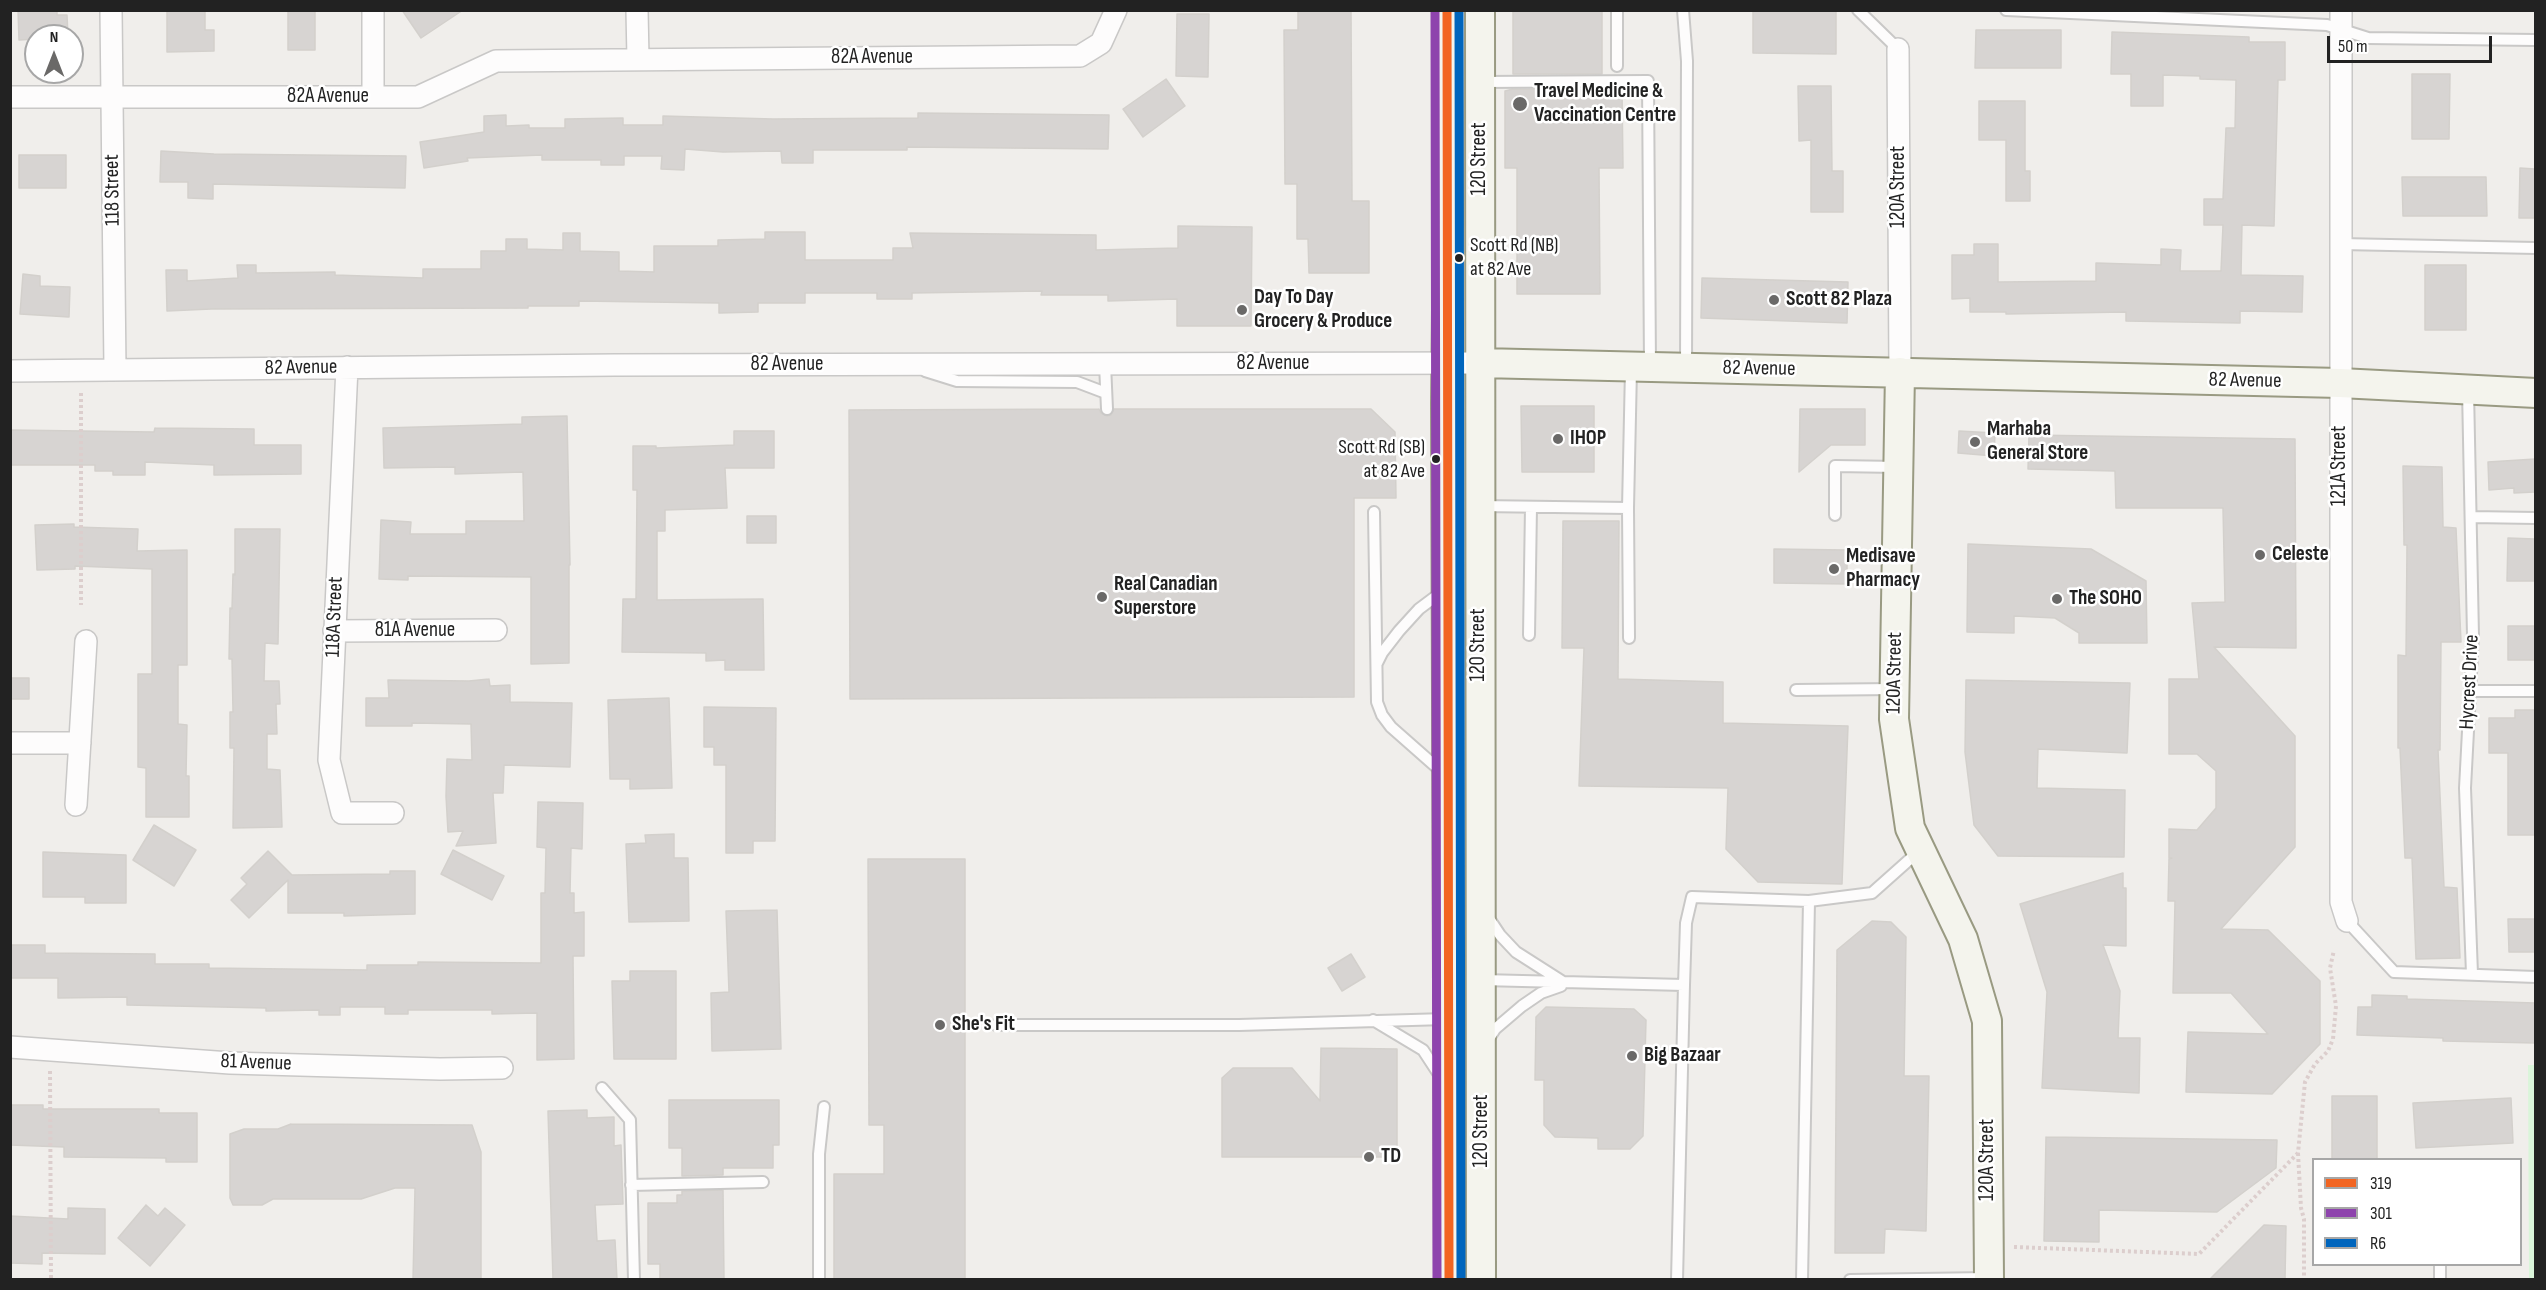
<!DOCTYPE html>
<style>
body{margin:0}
#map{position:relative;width:2546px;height:1290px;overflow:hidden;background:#f0eeeb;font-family:"Sofia Sans Condensed",sans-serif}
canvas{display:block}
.frame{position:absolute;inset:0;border:12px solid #222;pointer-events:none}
.legend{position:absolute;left:2312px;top:1158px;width:210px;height:108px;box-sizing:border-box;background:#fff;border:2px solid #a7a7a7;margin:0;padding:8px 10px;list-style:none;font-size:18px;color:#222}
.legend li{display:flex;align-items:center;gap:12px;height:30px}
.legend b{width:30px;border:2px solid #a7a7a7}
.north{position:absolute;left:24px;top:24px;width:60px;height:60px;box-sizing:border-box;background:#fff;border:2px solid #a7a7a7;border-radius:50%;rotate:0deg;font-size:16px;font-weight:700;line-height:24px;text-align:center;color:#222}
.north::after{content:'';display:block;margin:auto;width:21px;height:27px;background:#6a6968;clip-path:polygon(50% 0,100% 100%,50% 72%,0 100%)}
.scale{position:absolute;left:2327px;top:36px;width:165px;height:27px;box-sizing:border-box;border:3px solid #222;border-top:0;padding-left:8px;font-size:18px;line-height:21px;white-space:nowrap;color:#222;-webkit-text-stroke:4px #fff;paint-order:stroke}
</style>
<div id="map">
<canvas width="2546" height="1290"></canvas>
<div class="frame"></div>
<ul class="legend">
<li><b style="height:8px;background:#f26522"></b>319</li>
<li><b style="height:8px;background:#8e44ad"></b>301</li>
<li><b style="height:8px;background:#0065bd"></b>R6</li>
</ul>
<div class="north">N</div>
<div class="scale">50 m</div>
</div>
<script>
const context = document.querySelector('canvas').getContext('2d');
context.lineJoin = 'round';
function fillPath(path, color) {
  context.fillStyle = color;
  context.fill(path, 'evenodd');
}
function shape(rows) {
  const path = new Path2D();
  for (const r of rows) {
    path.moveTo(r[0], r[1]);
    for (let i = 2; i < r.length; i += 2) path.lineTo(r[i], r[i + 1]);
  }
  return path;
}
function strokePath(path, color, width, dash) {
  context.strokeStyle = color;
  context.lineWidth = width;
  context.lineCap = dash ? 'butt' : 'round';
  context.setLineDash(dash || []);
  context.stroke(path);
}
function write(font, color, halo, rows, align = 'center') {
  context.font = font + ' "Sofia Sans Condensed",sans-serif';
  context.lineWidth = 5;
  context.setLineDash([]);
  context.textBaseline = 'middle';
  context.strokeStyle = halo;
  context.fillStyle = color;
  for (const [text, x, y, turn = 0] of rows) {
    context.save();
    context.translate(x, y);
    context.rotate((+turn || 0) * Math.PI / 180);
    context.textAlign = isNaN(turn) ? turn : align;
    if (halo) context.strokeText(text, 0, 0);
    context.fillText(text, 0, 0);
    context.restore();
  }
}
const park = shape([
 [2528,1065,2536,1065,2535,1280,2529,1279]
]);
const building = shape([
 [18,10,57,10,57,15,67,15,68,36,36,36,36,39,19,40,18,10],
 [167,10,205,10,205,30,214,30,214,51,167,52,167,10],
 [288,10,315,10,315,50,288,50,288,10],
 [402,10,463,10,421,38,402,10],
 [1298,10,1351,10,1352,201,1369,201,1369,273,1309,273,1308,239,1297,239,1297,184,1285,184,1284,30,1298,30,1298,10],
 [1513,10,1602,10,1602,74,1513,74,1513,10],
 [1753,10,1836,10,1836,54,1753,53,1753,10],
 [1177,14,1209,14,1208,77,1176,76,1177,14],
 [1976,30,2061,30,2061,68,1975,68,1976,30],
 [2112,32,2249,37,2249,42,2285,42,2285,80,2278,80,2274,226,2242,225,2241,275,2303,276,2302,312,2240,311,2240,323,2126,321,2126,312,2006,314,2006,312,1970,312,1970,298,1952,299,1952,255,1974,255,1974,244,1998,244,1998,282,2096,281,2096,263,2161,265,2161,249,2181,250,2180,271,2221,271,2223,225,2204,225,2204,199,2223,199,2226,128,2235,128,2236,80,2200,79,2200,76,2163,75,2163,106,2131,106,2131,74,2111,74,2112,32],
 [2412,74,2450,74,2449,139,2412,139,2412,74],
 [1166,79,1185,106,1143,137,1123,109,1166,79],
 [1798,86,1831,86,1832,171,1843,171,1843,212,1811,212,1811,140,1799,141,1798,86],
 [1513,89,1622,90,1623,168,1599,168,1600,294,1517,294,1517,168,1505,168,1505,91,1513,89],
 [1979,101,2025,101,2025,171,2030,171,2030,201,2006,201,2006,140,1979,140,1979,101],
 [918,113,1109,115,1108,149,907,147,907,150,813,150,813,163,782,163,781,151,723,152,685,149,684,170,661,169,662,156,624,156,624,165,601,165,601,160,542,160,542,155,467,158,468,161,424,168,420,142,484,132,484,116,506,115,506,126,529,125,529,128,565,128,565,119,623,118,623,125,663,125,663,116,773,119,918,118,918,113],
 [161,151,214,154,406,156,405,188,213,184,213,199,188,198,188,182,160,182,161,151],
 [19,155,66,155,66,188,19,188,19,155],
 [2520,168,2535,169,2535,218,2519,218,2520,168],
 [2402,177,2486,177,2487,216,2403,216,2402,177],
 [1178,226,1252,227,1251,326,1177,326,1177,299,1108,301,1108,295,1041,295,1042,291,912,293,912,299,877,299,877,293,805,293,805,303,758,303,758,312,719,313,719,303,579,301,579,306,528,306,528,308,211,309,167,311,166,270,187,270,187,281,238,278,237,265,256,265,256,273,335,272,335,275,423,278,423,269,481,269,481,251,506,251,506,239,527,239,527,249,563,250,563,233,580,233,580,251,619,252,619,271,654,272,654,246,718,246,718,240,765,239,765,232,805,232,805,260,893,260,893,248,913,248,910,233,1096,235,1096,250,1178,248,1178,226],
 [2425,265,2466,265,2466,330,2425,330,2425,265],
 [23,274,40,276,40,286,70,287,69,317,20,314,23,274],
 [1702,278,1848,282,1847,323,1701,318,1702,278],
 [1521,406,1594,406,1594,472,1522,472,1521,406],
 [1099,409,1101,413,1107,416,1111,415,1114,409,1371,409,1395,432,1396,498,1354,498,1354,697,850,699,849,410,1099,409],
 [1800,409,1865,409,1865,445,1831,445,1799,472,1800,409],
 [567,416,570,565,569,565,569,663,531,664,531,577,408,576,408,580,379,579,381,520,411,522,410,534,466,534,466,521,524,521,523,472,455,474,455,467,384,468,383,428,522,424,522,417,567,416],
 [155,428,254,429,254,445,301,445,301,474,214,475,214,465,145,462,145,475,113,475,113,471,95,471,95,465,10,465,10,430,154,432,155,428],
 [734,431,774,431,774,468,725,468,727,508,665,510,665,531,657,531,657,600,763,599,764,670,725,670,725,660,706,661,706,653,622,652,623,599,636,599,637,490,633,490,633,446,656,446,656,448,734,445,734,431],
 [1959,431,1995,433,1994,456,1958,453,1959,431],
 [2029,435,2295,439,2296,648,2214,647,2295,736,2295,847,2221,929,2268,930,2320,981,2320,1044,2272,1094,2186,1092,2188,1032,2268,1034,2231,993,2173,993,2175,901,2168,901,2169,859,2172,858,2169,858,2169,829,2197,830,2216,808,2216,771,2197,754,2169,754,2169,679,2199,679,2192,603,2225,602,2223,508,2116,508,2115,471,2028,469,2029,435],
 [2535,459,2535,492,2514,493,2514,488,2489,490,2488,462,2535,459],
 [2403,466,2442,467,2443,527,2456,528,2461,642,2441,642,2440,750,2438,750,2444,887,2457,888,2460,958,2416,959,2412,858,2405,858,2400,748,2398,748,2398,655,2406,656,2407,545,2404,545,2403,466],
 [747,516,776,516,776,543,747,543,747,516],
 [1563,521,1619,521,1618,679,1723,682,1723,723,1848,726,1842,884,1758,882,1726,849,1728,788,1579,786,1584,648,1562,648,1563,521],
 [74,524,74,527,138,529,137,551,187,550,187,665,178,665,178,724,187,725,186,776,189,776,189,817,146,817,146,768,138,767,138,674,152,674,152,569,75,566,75,569,37,570,35,525,74,524],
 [235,529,280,529,278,644,265,643,264,681,279,681,280,704,276,704,277,734,267,734,267,769,280,770,282,827,233,828,234,748,230,748,230,712,233,712,232,659,229,659,230,608,232,609,233,574,235,575,235,529],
 [2508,538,2535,539,2535,581,2507,581,2508,538],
 [1968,544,2091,549,2146,581,2147,643,2079,643,2079,633,2055,618,2014,616,2014,633,1967,632,1968,544],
 [1774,549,1847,550,1847,584,1774,583,1774,549],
 [2508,626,2535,626,2535,660,2508,660,2508,626],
 [10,678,29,678,29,699,10,699,10,678],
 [489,679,490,686,510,685,510,702,572,703,570,767,504,765,503,793,493,793,496,843,456,846,463,831,448,832,446,796,447,759,472,760,471,724,412,723,412,726,366,726,366,698,389,698,388,680,469,681,489,679],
 [1966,680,2130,683,2127,753,2038,749,2037,788,2125,790,2124,857,1998,856,1974,825,1965,752,1966,680],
 [669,698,672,788,630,789,630,779,610,779,608,700,669,698],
 [704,707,776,708,775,841,753,841,753,853,726,853,726,765,714,765,714,747,704,747,704,707],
 [2515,710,2535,710,2535,835,2508,835,2508,753,2489,753,2489,718,2515,718,2515,710],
 [538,802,583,803,582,849,571,848,570,893,574,893,574,913,584,912,584,956,573,956,574,1059,537,1060,537,1013,492,1014,492,1010,408,1010,408,1014,385,1014,385,1007,340,1007,340,1015,319,1015,319,1010,266,1011,266,1008,127,1005,127,997,58,998,58,978,10,978,10,945,45,945,45,953,155,954,155,964,209,964,209,968,367,970,367,965,418,965,418,962,541,963,541,893,545,893,546,848,537,847,538,802],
 [154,825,196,850,174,886,133,860,154,825],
 [674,834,674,858,688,858,689,921,629,922,626,844,646,843,645,835,674,834],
 [453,850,504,876,492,900,441,874,453,850],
 [268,851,292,875,390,874,390,871,415,871,415,914,344,916,344,913,288,913,288,880,249,918,231,900,247,884,241,878,268,851],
 [43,852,126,855,126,903,85,903,85,897,43,897,43,852],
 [868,859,965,859,965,1280,834,1280,834,1174,884,1174,884,1125,869,1125,868,859],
 [2123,873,2123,888,2126,888,2126,946,2103,945,2120,991,2118,1038,2140,1038,2139,1093,2042,1088,2047,992,2020,904,2123,873],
 [777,910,781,1049,712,1051,711,993,729,992,726,911,777,910],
 [2508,919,2535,919,2535,952,2509,952,2508,919],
 [1872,921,1891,922,1906,937,1904,1076,1929,1076,1926,1231,1885,1229,1884,1253,1835,1253,1837,950,1872,921],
 [1351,954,1365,977,1342,991,1328,968,1351,954],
 [630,971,676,971,676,1059,614,1059,612,981,630,981,630,971],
 [2372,995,2407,996,2407,999,2535,1003,2535,1043,2443,1041,2443,1038,2357,1035,2358,1007,2372,1007,2372,995],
 [1546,1007,1634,1009,1646,1020,1643,1136,1630,1149,1598,1149,1598,1138,1555,1137,1544,1125,1544,1080,1535,1080,1536,1017,1546,1007],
 [1321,1048,1397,1049,1397,1157,1222,1157,1222,1078,1233,1068,1292,1068,1320,1101,1321,1048],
 [2332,1096,2377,1096,2377,1160,2332,1160,2332,1096],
 [2511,1098,2513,1143,2416,1148,2413,1103,2511,1098],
 [669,1100,779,1100,779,1145,773,1145,773,1168,723,1168,723,1175,682,1176,682,1148,669,1148,669,1100],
 [10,1105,43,1105,43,1109,159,1109,159,1113,197,1113,197,1162,166,1162,166,1158,64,1157,64,1147,10,1145,10,1105],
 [587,1110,587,1118,614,1117,614,1146,621,1145,623,1204,595,1205,597,1241,615,1240,617,1280,553,1280,548,1111,587,1110],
 [291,1124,472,1125,481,1152,481,1280,413,1280,415,1188,395,1188,361,1199,273,1199,262,1205,233,1205,230,1198,230,1134,244,1129,278,1129,291,1124],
 [2046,1137,2277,1140,2276,1168,2217,1212,2099,1210,2099,1242,2044,1241,2046,1137],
 [723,1190,724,1280,660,1280,660,1264,648,1264,648,1203,677,1203,677,1195,682,1195,682,1191,723,1190],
 [146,1205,158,1216,165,1208,185,1225,150,1266,118,1238,146,1205],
 [68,1208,105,1209,105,1254,42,1253,42,1264,10,1263,10,1216,68,1219,68,1208],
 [2264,1225,2286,1226,2285,1280,2209,1280,2264,1225]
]);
const path = shape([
 [81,393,81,605],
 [50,1071,51,1280],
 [2298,1153,2301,1208,2304,1219,2304,1280],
 [2014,1247,2199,1254,2298,1153,2305,1082,2315,1064,2328,1051,2333,1039,2336,1006,2330,968,2334,950]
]);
const lane = shape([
 [1617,10,1617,66],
 [1683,10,1687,61,1686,367],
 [1858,10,1898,49],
 [2006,10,2327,25,2368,38,2536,40],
 [1481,82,1648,81,1650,366],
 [2341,244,2536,248],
 [1105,364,1107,409],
 [925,371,957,381,1077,382,1106,393],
 [2468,390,2473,636,2465,788,2472,974],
 [1480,506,1628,508,1631,369],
 [1628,508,1629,638],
 [1374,512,1377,702,1382,715,1391,727,1442,772],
 [1835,515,1835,466,1898,467],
 [2471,517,2536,518],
 [1529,635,1531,507],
 [1377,663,1382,653,1399,631,1419,609,1443,591],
 [1796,690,1894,689],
 [2470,691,2536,691],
 [1488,917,1500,935,1516,952,1563,982],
 [2347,921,2394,972,2536,977],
 [1482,980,1684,985,1686,923,1692,897,1809,901,1872,893,1918,852],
 [1373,1020,1423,1050,1440,1076],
 [996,1025,1239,1025,1446,1019],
 [1488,1040,1495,1029,1522,1006,1541,993,1561,986],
 [602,1088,630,1120,634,1280],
 [631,1185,763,1182],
 [2440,1264,2440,1280],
 [819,1280,819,1154,824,1107],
 [1677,1280,1684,985],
 [1802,1280,1809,901],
 [1850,1280,1988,1278]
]);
const street = shape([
 [111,10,115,370],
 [637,10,638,59],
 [2341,10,2341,902,2347,921],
 [1898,49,1900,372],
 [10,97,418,97,496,61,1080,56,1101,43,1116,10],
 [373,97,373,10],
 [347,367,329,760,342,813,393,813],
 [10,371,615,365,1480,363],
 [334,631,496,630],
 [10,743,80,743],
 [76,805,86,641],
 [10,1047,230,1063,440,1069,502,1068]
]);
const secondary = shape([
 [1447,10,1448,217,1446,403,1449,1280],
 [1480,10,1481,1280],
 [1480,363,2340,383,2536,393],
 [1900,372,1894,719,1910,828,1963,939,1987,1021,1989,1280]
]);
const bus1 = shape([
 [1447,10,1449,1280]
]);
const bus2 = shape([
 [1435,10,1437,1280]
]);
const bus3 = shape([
 [1459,10,1461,1280]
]);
const markers = [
 [1520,104,8,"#6a6968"],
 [1459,258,5,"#222"],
 [1774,300,6,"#6a6968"],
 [1242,310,6,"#6a6968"],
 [1558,439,6,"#6a6968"],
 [1975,442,6,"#6a6968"],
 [1436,459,5,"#222"],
 [2260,555,6,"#6a6968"],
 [1834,569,6,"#6a6968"],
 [1102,597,6,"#6a6968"],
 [2057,599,6,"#6a6968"],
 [940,1025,6,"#6a6968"],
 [1632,1056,6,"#6a6968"],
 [1369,1157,6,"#6a6968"]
];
const busNames = [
 ["Scott Rd (NB)",1470,246],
 ["at 82 Ave",1470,270],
 ["Scott Rd (SB)",1425,448,"right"],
 ["at 82 Ave",1425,472,"right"]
];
const streetNames = [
 ["82A Avenue",872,58],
 ["82A Avenue",328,97],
 ["120 Street",1480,159,-90],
 ["120A Street",1899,187,-90],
 ["118 Street",113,190,-91],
 ["82 Avenue",1273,364],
 ["82 Avenue",787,365],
 ["82 Avenue",301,368,-1],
 ["82 Avenue",1759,369,1],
 ["82 Avenue",2245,381,1],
 ["121A Street",2340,466,-90],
 ["118A Street",335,617,-88],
 ["81A Avenue",415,631],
 ["120 Street",1479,645,-90],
 ["120A Street",1895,673,-89],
 ["Hycrest Drive",2470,682,-87],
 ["81 Avenue",256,1063,2],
 ["120 Street",1482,1131,-90],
 ["120A Street",1988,1160,-90]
];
const poiNames = [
 ["Travel Medicine &",1534,92],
 ["Vaccination Centre",1534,116],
 ["Day To Day",1254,298],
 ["Grocery & Produce",1254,322],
 ["Scott 82 Plaza",1786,300],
 ["Marhaba",1987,430],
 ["General Store",1987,454],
 ["IHOP",1570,439],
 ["Celeste",2272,555],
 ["Medisave",1846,557],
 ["Pharmacy",1846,581],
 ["Real Canadian",1114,585],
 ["Superstore",1114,609],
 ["The SOHO",2069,599],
 ["She's Fit",952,1025],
 ["Big Bazaar",1644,1056],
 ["TD",1381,1157]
];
fillPath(park, '#daf5da');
fillPath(building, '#d7d4d2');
strokePath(building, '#d3d0cc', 1.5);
strokePath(lane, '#c9c8c7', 14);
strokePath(street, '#c9c8c7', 24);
strokePath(secondary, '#999a82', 32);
strokePath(path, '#dccecd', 4, [3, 3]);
strokePath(lane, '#fdfcfc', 10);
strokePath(street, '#fdfcfc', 21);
strokePath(secondary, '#f4f4ed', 28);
strokePath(bus1, '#f26522', 9);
strokePath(bus2, '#8e44ad', 9);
strokePath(bus3, '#0065bd', 9);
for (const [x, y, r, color] of markers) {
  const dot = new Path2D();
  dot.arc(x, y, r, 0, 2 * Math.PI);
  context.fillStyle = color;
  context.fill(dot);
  strokePath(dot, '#fff', 2);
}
write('20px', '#222', '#fff', busNames, 'left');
write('21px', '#222', '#fff', streetNames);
write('bold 21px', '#222', '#fff', poiNames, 'left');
</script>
